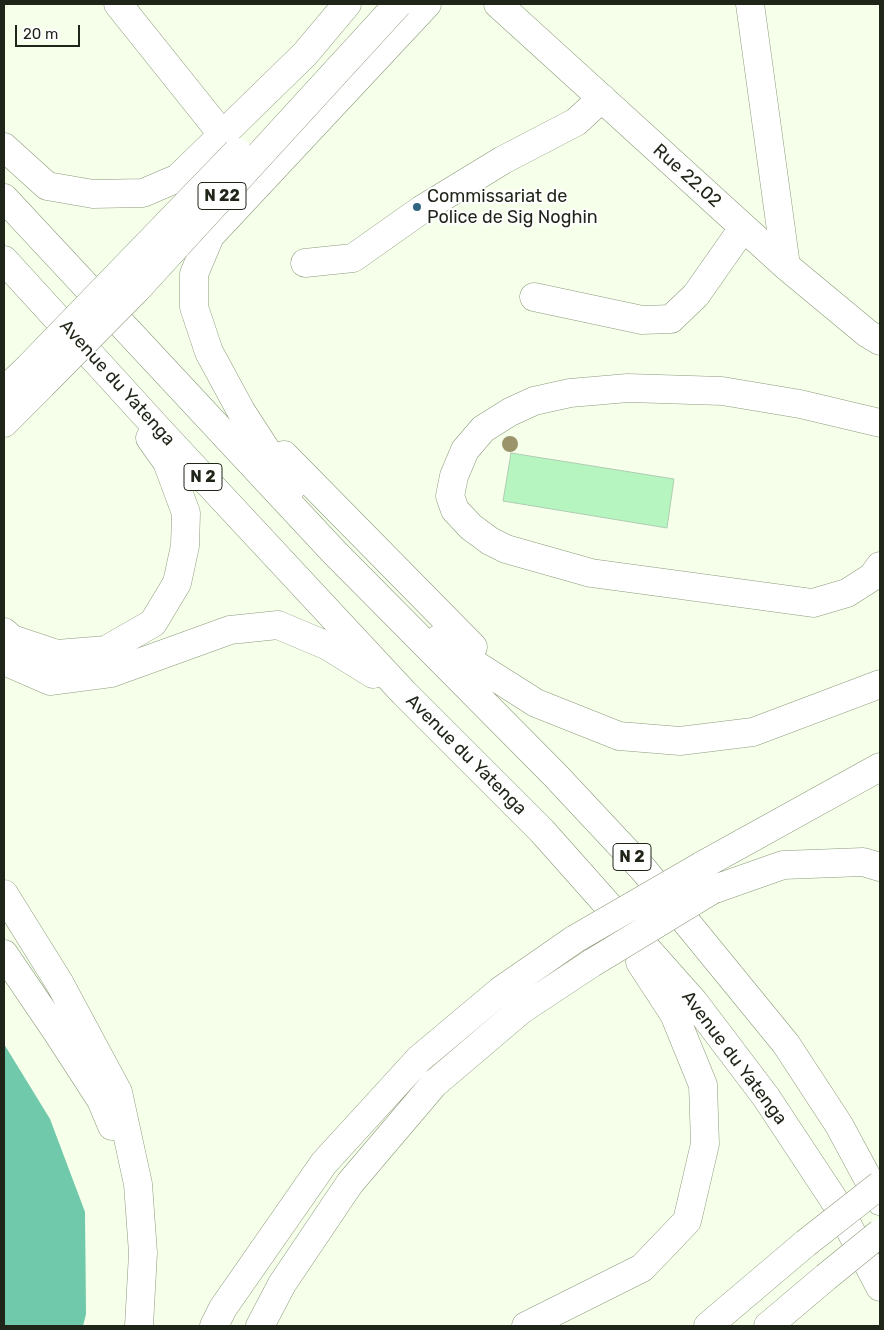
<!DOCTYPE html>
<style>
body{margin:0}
#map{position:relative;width:884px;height:1330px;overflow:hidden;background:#f5ffea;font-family:Rubik,sans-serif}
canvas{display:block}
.frame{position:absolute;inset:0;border:5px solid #1f2518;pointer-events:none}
.scale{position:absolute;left:15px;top:25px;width:65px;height:22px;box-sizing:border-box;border:2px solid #1f2518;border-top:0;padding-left:6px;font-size:15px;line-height:18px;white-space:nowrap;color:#1f2518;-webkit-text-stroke:4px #fff;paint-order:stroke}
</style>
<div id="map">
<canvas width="884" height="1330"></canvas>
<div class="frame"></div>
<div class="scale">20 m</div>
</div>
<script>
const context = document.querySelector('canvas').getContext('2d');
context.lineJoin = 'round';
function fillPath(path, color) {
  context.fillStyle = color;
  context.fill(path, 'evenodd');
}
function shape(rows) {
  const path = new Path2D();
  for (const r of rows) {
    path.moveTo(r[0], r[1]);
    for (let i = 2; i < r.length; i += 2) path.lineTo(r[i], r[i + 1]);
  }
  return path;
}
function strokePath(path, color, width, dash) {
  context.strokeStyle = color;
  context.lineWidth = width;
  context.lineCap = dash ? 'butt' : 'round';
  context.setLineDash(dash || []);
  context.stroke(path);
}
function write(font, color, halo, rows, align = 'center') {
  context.font = font + ' Rubik,sans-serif';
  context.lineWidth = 4;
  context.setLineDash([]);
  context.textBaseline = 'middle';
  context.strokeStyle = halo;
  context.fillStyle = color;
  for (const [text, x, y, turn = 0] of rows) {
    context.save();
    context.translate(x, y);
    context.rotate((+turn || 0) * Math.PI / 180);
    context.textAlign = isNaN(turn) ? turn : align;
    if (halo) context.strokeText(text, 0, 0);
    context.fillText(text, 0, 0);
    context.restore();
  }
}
const water = shape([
 [4,1044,50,1119,85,1212,86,1314,83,1326,4,1326]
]);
const building = shape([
 [511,453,674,479,667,528,503,501,511,453]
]);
const minor = shape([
 [118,4,222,134],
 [498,4,786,266,868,334,880,341],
 [750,4,786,266],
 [305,263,353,258,421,210,503,160,576,122,602,98],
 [534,297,642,320,671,319,696,295,743,228],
 [880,423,800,404,722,391,628,388,570,393,534,401,510,412,483,429,465,450,454,476,450,496,455,510,471,527,490,541,506,549,591,573,813,603,847,593,872,577,880,566]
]);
const major = shape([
 [4,147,47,186,93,194,143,193,178,178,305,54,347,4],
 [4,198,334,552,555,775,643,869,786,1044,839,1125,880,1201],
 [4,260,159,430,404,693,542,831,694,1002,766,1097,836,1203,880,1287],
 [4,391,27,369],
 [4,423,42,385],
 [284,455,473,647],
 [291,488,241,411,209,352,194,307,194,274,210,236,427,4],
 [4,632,12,639,57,654,106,650,153,623,177,583,185,546,186,513,167,462,150,438],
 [439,639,454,651,536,703,619,736,680,741,753,732,880,684],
 [4,661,50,681,111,673,230,630,278,625,328,646,373,674],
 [701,866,880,767],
 [712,890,783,865,863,862,880,867],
 [4,894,60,984,118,1092,138,1184,143,1253,139,1326],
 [4,954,57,1032,101,1100,112,1126],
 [214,1326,223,1308,324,1163,419,1059,500,991,575,939],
 [260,1326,282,1284,350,1183,434,1084,521,1010,592,963],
 [526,1326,642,1268,687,1221,705,1144,703,1085,674,1014,640,962],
 [708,1326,806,1243],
 [768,1326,826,1277]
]);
const majorBridge = shape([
 [27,369,237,152],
 [42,385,137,289,398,4],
 [575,939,701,866],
 [592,963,712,890],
 [806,1243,880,1185],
 [826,1277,880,1233]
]);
const trees = [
 [510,444]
];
const markers = [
 [417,207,5,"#306681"]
];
const shields = [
 [222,196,48],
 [203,477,38],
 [632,857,38]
];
const shieldNames = [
 ["N 22",222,196],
 ["N 2",203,477],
 ["N 2",632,857]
];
const streetNames = [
 ["Rue 22.02",687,176,42],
 ["Avenue du Yatenga",117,383,48],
 ["Avenue du Yatenga",466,755,45],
 ["Avenue du Yatenga",734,1058,53]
];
const poiNames = [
 ["Commissariat de",427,197],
 ["Police de Sig Noghin",427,218]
];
fillPath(water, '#71c9ab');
fillPath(building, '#b6f5bf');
strokePath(building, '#afcdb3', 1);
strokePath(minor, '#8c9a7b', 29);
strokePath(major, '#8c9a7b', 29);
strokePath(minor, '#fff', 28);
strokePath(major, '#fff', 28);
strokePath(majorBridge, '#8c9a7b', 29, []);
strokePath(majorBridge, '#fff', 28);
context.fillStyle = '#9b9369';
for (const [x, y] of trees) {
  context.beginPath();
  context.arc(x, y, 8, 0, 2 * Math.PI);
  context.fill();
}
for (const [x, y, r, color] of markers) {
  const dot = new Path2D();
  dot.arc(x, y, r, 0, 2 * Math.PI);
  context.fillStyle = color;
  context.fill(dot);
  strokePath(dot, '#fff', 2);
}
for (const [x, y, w] of shields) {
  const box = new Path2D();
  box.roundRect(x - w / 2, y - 13.5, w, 27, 4);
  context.fillStyle = '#fff';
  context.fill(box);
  strokePath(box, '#1f2518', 1);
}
write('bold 16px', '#1f2518', null, shieldNames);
write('18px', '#1f2518', '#fff', streetNames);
write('18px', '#1f2518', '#fff', poiNames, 'left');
</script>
